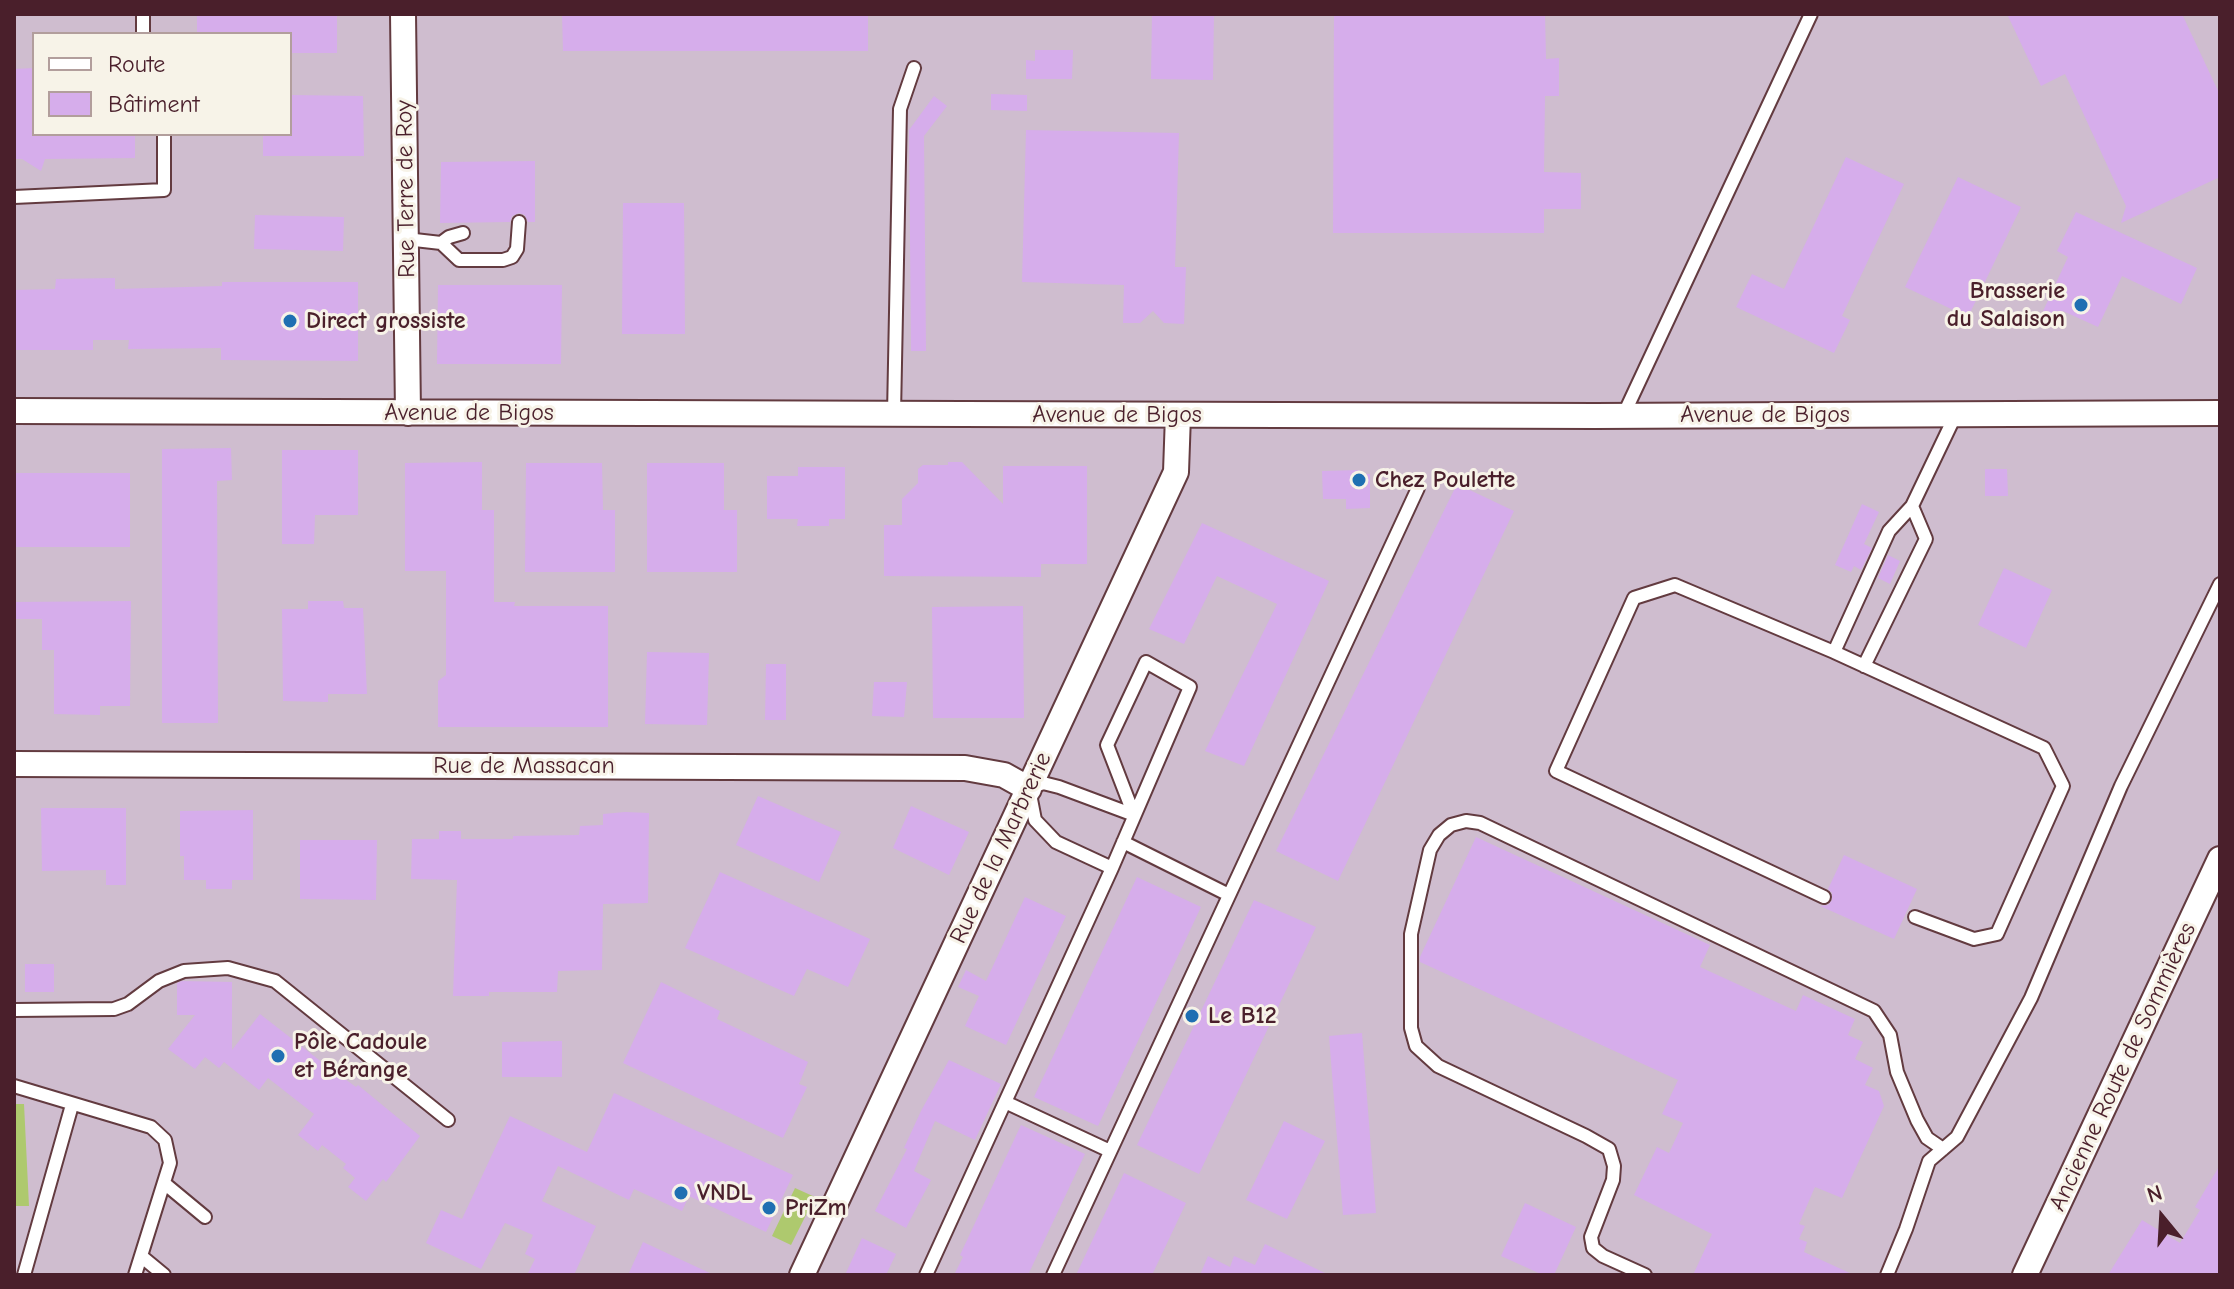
<!DOCTYPE html>
<meta charset="utf-8">
<style>
body{margin:0}
#map{position:relative;width:2234px;height:1289px;overflow:hidden;background:#f3daba;font-family:"Comic Neue",sans-serif}
canvas{display:block}
.frame{position:absolute;inset:0;border:16px solid #4a1f2b;pointer-events:none}
.legend{position:absolute;left:32px;top:32px;width:260px;height:104px;box-sizing:border-box;background:#f7f3e8;border:2px solid #b29e9c;margin:0;padding:10px 14px;list-style:none;font-size:24px;color:#4a1f2b}
.legend li{display:flex;align-items:center;gap:16px;height:40px}
.legend b{width:40px;border:2px solid #b29e9c}
.north{position:absolute;left:2122px;top:1177px;width:80px;height:80px;-webkit-text-stroke:6px #f7f3e8;paint-order:stroke;rotate:342deg;font-size:22px;font-weight:700;line-height:32px;text-align:center;color:#4a1f2b}
.north::after{content:'';display:block;margin:auto;width:28px;height:36px;background:#4a1f2b;clip-path:polygon(50% 0,100% 100%,50% 72%,0 100%)}
</style>
<div id="map">
<canvas width="2234" height="1289"></canvas>
<div class="frame"></div>
<ul class="legend">
<li><b style="height:10px;background:#fff"></b>Route</li>
<li><b style="height:22px;background:#d6adeb"></b>Bâtiment</li>
</ul>
<div class="north">N</div>
</div>
<script>
const context = document.querySelector('canvas').getContext('2d');
context.lineJoin = 'round';
function fillPath(path, color) {
  context.fillStyle = color;
  context.fill(path, 'evenodd');
}
function shape(rows) {
  const path = new Path2D();
  for (const r of rows) {
    path.moveTo(r[0], r[1]);
    for (let i = 2; i < r.length; i += 2) path.lineTo(r[i], r[i + 1]);
  }
  return path;
}
function strokePath(path, color, width, dash) {
  context.strokeStyle = color;
  context.lineWidth = width;
  context.lineCap = dash ? 'butt' : 'round';
  context.setLineDash(dash || []);
  context.stroke(path);
}
function write(font, color, halo, rows, align = 'center') {
  context.font = font + ' "Comic Neue",sans-serif';
  context.lineWidth = 6;
  context.setLineDash([]);
  context.textBaseline = 'middle';
  context.strokeStyle = halo;
  context.fillStyle = color;
  for (const [text, x, y, turn = 0] of rows) {
    context.save();
    context.translate(x, y);
    context.rotate((+turn || 0) * Math.PI / 180);
    context.textAlign = isNaN(turn) ? turn : align;
    if (halo) context.strokeText(text, 0, 0);
    context.fillText(text, 0, 0);
    context.restore();
  }
}
const industrial = shape([
 [14,14,2220,14,2220,1275,14,1275],
 [34,34,290,34,290,134,34,134]
]);
const green = shape([
 [14,1104,24,1104,29,1206,14,1206],
 [795,1188,815,1197,791,1245,772,1236]
]);
const building = shape([
 [197,14,337,14,337,53,290,53,290,34,197,34],
 [562,14,868,14,868,51,563,51],
 [1152,14,1214,14,1213,80,1151,79],
 [1334,14,1545,14,1546,59,1559,58,1559,96,1545,96,1544,172,1581,173,1581,209,1544,209,1544,233,1333,233],
 [2007,14,2182,14,2220,95,2220,177,2121,223,2126,206,2065,74,2041,86],
 [1035,50,1073,50,1072,79,1026,79,1026,60,1035,61],
 [34,68,34,134,135,134,135,158,45,159,41,171,22,159,14,159,14,69],
 [991,94,1027,95,1027,111,991,110],
 [290,95,363,96,364,156,263,156,263,134,290,134],
 [934,96,947,106,924,136,926,351,911,351,909,130],
 [1026,130,1179,133,1175,267,1186,267,1184,324,1164,323,1153,311,1140,323,1123,323,1124,285,1022,282],
 [1846,157,1904,184,1842,316,1850,320,1834,353,1736,307,1752,274,1784,289],
 [535,161,535,222,528,222,525,215,519,213,512,216,510,222,440,223,441,162],
 [1958,177,2021,207,1968,317,1905,287],
 [623,203,684,203,685,334,622,334],
 [2076,212,2197,268,2181,304,2122,276,2098,327,2063,311,2055,328,2039,320,2068,257,2057,251],
 [255,215,344,217,343,251,254,249],
 [115,278,115,289,222,286,222,282,358,282,358,361,221,360,221,348,128,349,129,340,93,340,93,350,14,350,14,290,55,289,56,279],
 [438,285,562,285,561,364,437,364],
 [231,448,232,480,217,481,218,723,162,723,162,449],
 [282,450,358,450,358,515,315,515,314,544,282,544],
 [482,462,482,510,494,510,494,602,515,602,514,606,608,606,608,727,438,727,438,681,446,675,446,571,405,571,405,463],
 [948,462,962,462,1003,504,1003,466,1087,466,1087,564,1041,564,1041,577,884,576,884,525,902,525,902,499,918,483,918,469,923,465,948,465],
 [526,463,602,463,603,510,615,510,615,572,525,572],
 [647,463,724,463,724,510,737,510,737,572,647,572],
 [798,467,845,467,845,519,829,519,829,526,797,526,798,519,767,519,767,476,798,476],
 [1985,469,2007,469,2008,496,1985,496],
 [1359,470,1359,474,1370,474,1370,508,1346,509,1346,499,1323,499,1322,471],
 [14,473,130,473,130,547,14,547],
 [1457,484,1514,511,1338,881,1276,851],
 [1862,504,1879,512,1864,544,1872,548,1861,570,1854,566,1851,572,1835,565],
 [1202,523,1329,581,1244,766,1205,751,1277,604,1217,576,1184,644,1149,629],
 [1888,555,1900,561,1890,584,1878,578],
 [2004,568,2052,590,2026,648,1978,625],
 [131,601,130,706,100,706,100,715,54,714,54,650,42,650,42,619,14,619,14,602],
 [308,601,343,601,344,608,363,608,367,694,328,694,328,702,283,701,282,609,308,609],
 [1023,606,1024,718,933,718,932,607],
 [647,652,709,653,707,725,645,724],
 [766,664,786,664,786,720,765,720],
 [874,682,907,682,904,717,872,716],
 [758,796,841,832,819,882,736,845],
 [911,806,969,832,949,875,893,848],
 [41,808,126,808,126,885,106,885,106,870,42,871],
 [253,810,253,880,232,880,232,889,206,889,206,880,184,880,184,856,180,856,180,811],
 [625,812,649,813,648,903,603,904,602,970,558,971,557,992,489,992,489,996,453,996,457,880,411,879,412,839,439,839,439,831,461,831,461,839,513,839,513,836,579,835,580,826,603,825,603,814],
 [1476,837,1710,945,1700,967,1796,1011,1803,995,1855,1019,1848,1035,1863,1042,1855,1059,1873,1068,1865,1085,1879,1091,1884,1106,1842,1198,1815,1187,1799,1224,1805,1226,1799,1239,1807,1242,1804,1252,1854,1275,1693,1275,1712,1234,1634,1195,1657,1147,1669,1153,1683,1123,1662,1114,1678,1080,1420,962,1420,957],
 [300,840,377,840,376,900,300,899],
 [1844,855,1917,889,1894,939,1820,906,1828,905,1832,900,1832,893,1828,889],
 [720,872,870,939,848,987,807,969,794,996,685,948],
 [1137,877,1201,907,1098,1126,1034,1097],
 [1025,897,1066,916,1006,1045,965,1026,979,996,958,987,966,970,986,981],
 [1254,900,1316,927,1199,1174,1137,1145],
 [25,964,54,964,54,992,25,992],
 [182,981,232,982,232,1050,260,1014,323,1063,356,1087,358,1085,420,1136,386,1182,383,1179,366,1201,348,1187,355,1178,343,1168,346,1164,322,1145,318,1151,298,1135,314,1114,268,1078,259,1090,224,1062,219,1068,205,1057,195,1069,168,1049,195,1015,177,1015,177,983],
 [661,982,720,1011,717,1019,808,1062,799,1084,807,1087,783,1138,623,1063],
 [1362,1033,1376,1213,1343,1215,1329,1036],
 [562,1041,562,1077,502,1077,502,1042],
 [949,1060,1001,1084,975,1140,935,1121,914,1171,931,1180,906,1228,875,1211,907,1149,904,1148,921,1111],
 [614,1093,793,1175,766,1232,689,1196,682,1211,634,1189,629,1200,558,1166,542,1201,596,1226,574,1275,527,1275,535,1259,525,1254,533,1235,505,1223,481,1269,426,1243,441,1210,462,1219,510,1116,587,1152],
 [1284,1121,1325,1141,1287,1219,1246,1200],
 [1021,1125,1085,1154,1028,1275,954,1275,963,1257,960,1255],
 [2220,1165,2220,1275,2108,1275,2142,1220,2180,1243,2200,1210,2195,1207],
 [1124,1173,1186,1203,1152,1275,1076,1275],
 [1525,1203,1576,1227,1554,1275,1543,1275,1501,1256],
 [862,1238,896,1254,886,1275,845,1275],
 [643,1242,714,1275,628,1275],
 [1265,1244,1329,1275,1200,1275,1208,1256,1230,1267,1234,1256,1255,1265]
]);
const service = shape([
 [143,14,143,34],
 [14,197,164,190,164,134],
 [406,239,441,243,459,260,503,260,512,257,517,249,519,222],
 [441,243,449,237,463,233],
 [894,414,900,109,914,68],
 [1623,416,1811,14],
 [1834,652,2044,748,2063,786,1997,934,1974,939,1915,917],
 [1864,666,1926,539,1912,506],
 [1123,842,1229,895],
 [1112,868,1056,842,1035,820,1029,789,1043,783,1059,787,1134,815],
 [1824,897,1556,771,1634,598,1675,585,1834,652,1889,531,1912,506,1956,414],
 [14,1010,114,1009,128,1004,159,981,184,971,228,968,275,981,448,1120],
 [14,1086,151,1127,165,1140,170,1163,135,1275],
 [1005,1102,1110,1151],
 [164,1183,205,1217],
 [141,1256,164,1275],
 [24,1275,72,1105],
 [926,1275,1112,868,1190,687,1146,662,1107,745,1134,815],
 [1053,1275,1418,488],
 [1645,1275,1603,1256,1593,1248,1591,1237,1613,1180,1614,1166,1609,1149,1586,1136,1438,1066,1416,1046,1411,1028,1411,934,1430,850,1439,835,1451,825,1466,821,1480,823,1874,1011,1890,1035,1897,1072,1917,1120,1927,1138,1943,1149],
 [1887,1275,1906,1229,1929,1161,1957,1137,2031,998,2121,786,2220,584]
]);
const minor = shape([
 [403,14,408,413],
 [14,411,1595,416,2220,413],
 [14,764,965,768,1004,775,1029,789],
 [802,1275,1176,472,1178,415],
 [2025,1275,2220,859]
]);
const markers = [
 [2081,305,8,"#1f6fb2"],
 [290,321,8,"#1f6fb2"],
 [1359,480,8,"#1f6fb2"],
 [1192,1016,8,"#1f6fb2"],
 [278,1056,8,"#1f6fb2"],
 [681,1193,8,"#1f6fb2"],
 [769,1208,8,"#1f6fb2"]
];
const streetNames = [
 ["Rue Terre de Roy",406,189,-91],
 ["Avenue de Bigos",469,413],
 ["Avenue de Bigos",1117,415],
 ["Avenue de Bigos",1765,415],
 ["Rue de Massacan",524,766],
 ["Rue de la Marbrerie",1001,848,-65],
 ["Ancienne Route de Sommières",2123,1067,-65]
];
const poiNames = [
 ["Brasserie",2065,291,"right"],
 ["du Salaison",2065,319,"right"],
 ["Direct grossiste",306,321],
 ["Chez Poulette",1375,480],
 ["Le B12",1208,1016],
 ["Pôle Cadoule",294,1042],
 ["et Bérange",294,1070],
 ["VNDL",697,1193],
 ["PriZm",785,1208]
];
fillPath(industrial, '#cfbdcf');
fillPath(green, '#aec96e');
fillPath(building, '#d6adeb');
strokePath(service, '#633b40', 16);
strokePath(minor, '#633b40', 28);
strokePath(service, '#fff', 12);
strokePath(minor, '#fff', 24);
for (const [x, y, r, color] of markers) {
  const dot = new Path2D();
  dot.arc(x, y, r, 0, 2 * Math.PI);
  context.fillStyle = color;
  context.fill(dot);
  strokePath(dot, '#f7f3e8', 3);
}
write('24px', '#4a1f2b', '#f7f3e8', streetNames);
write('bold 24px', '#4a1f2b', '#f7f3e8', poiNames, 'left');
</script>
